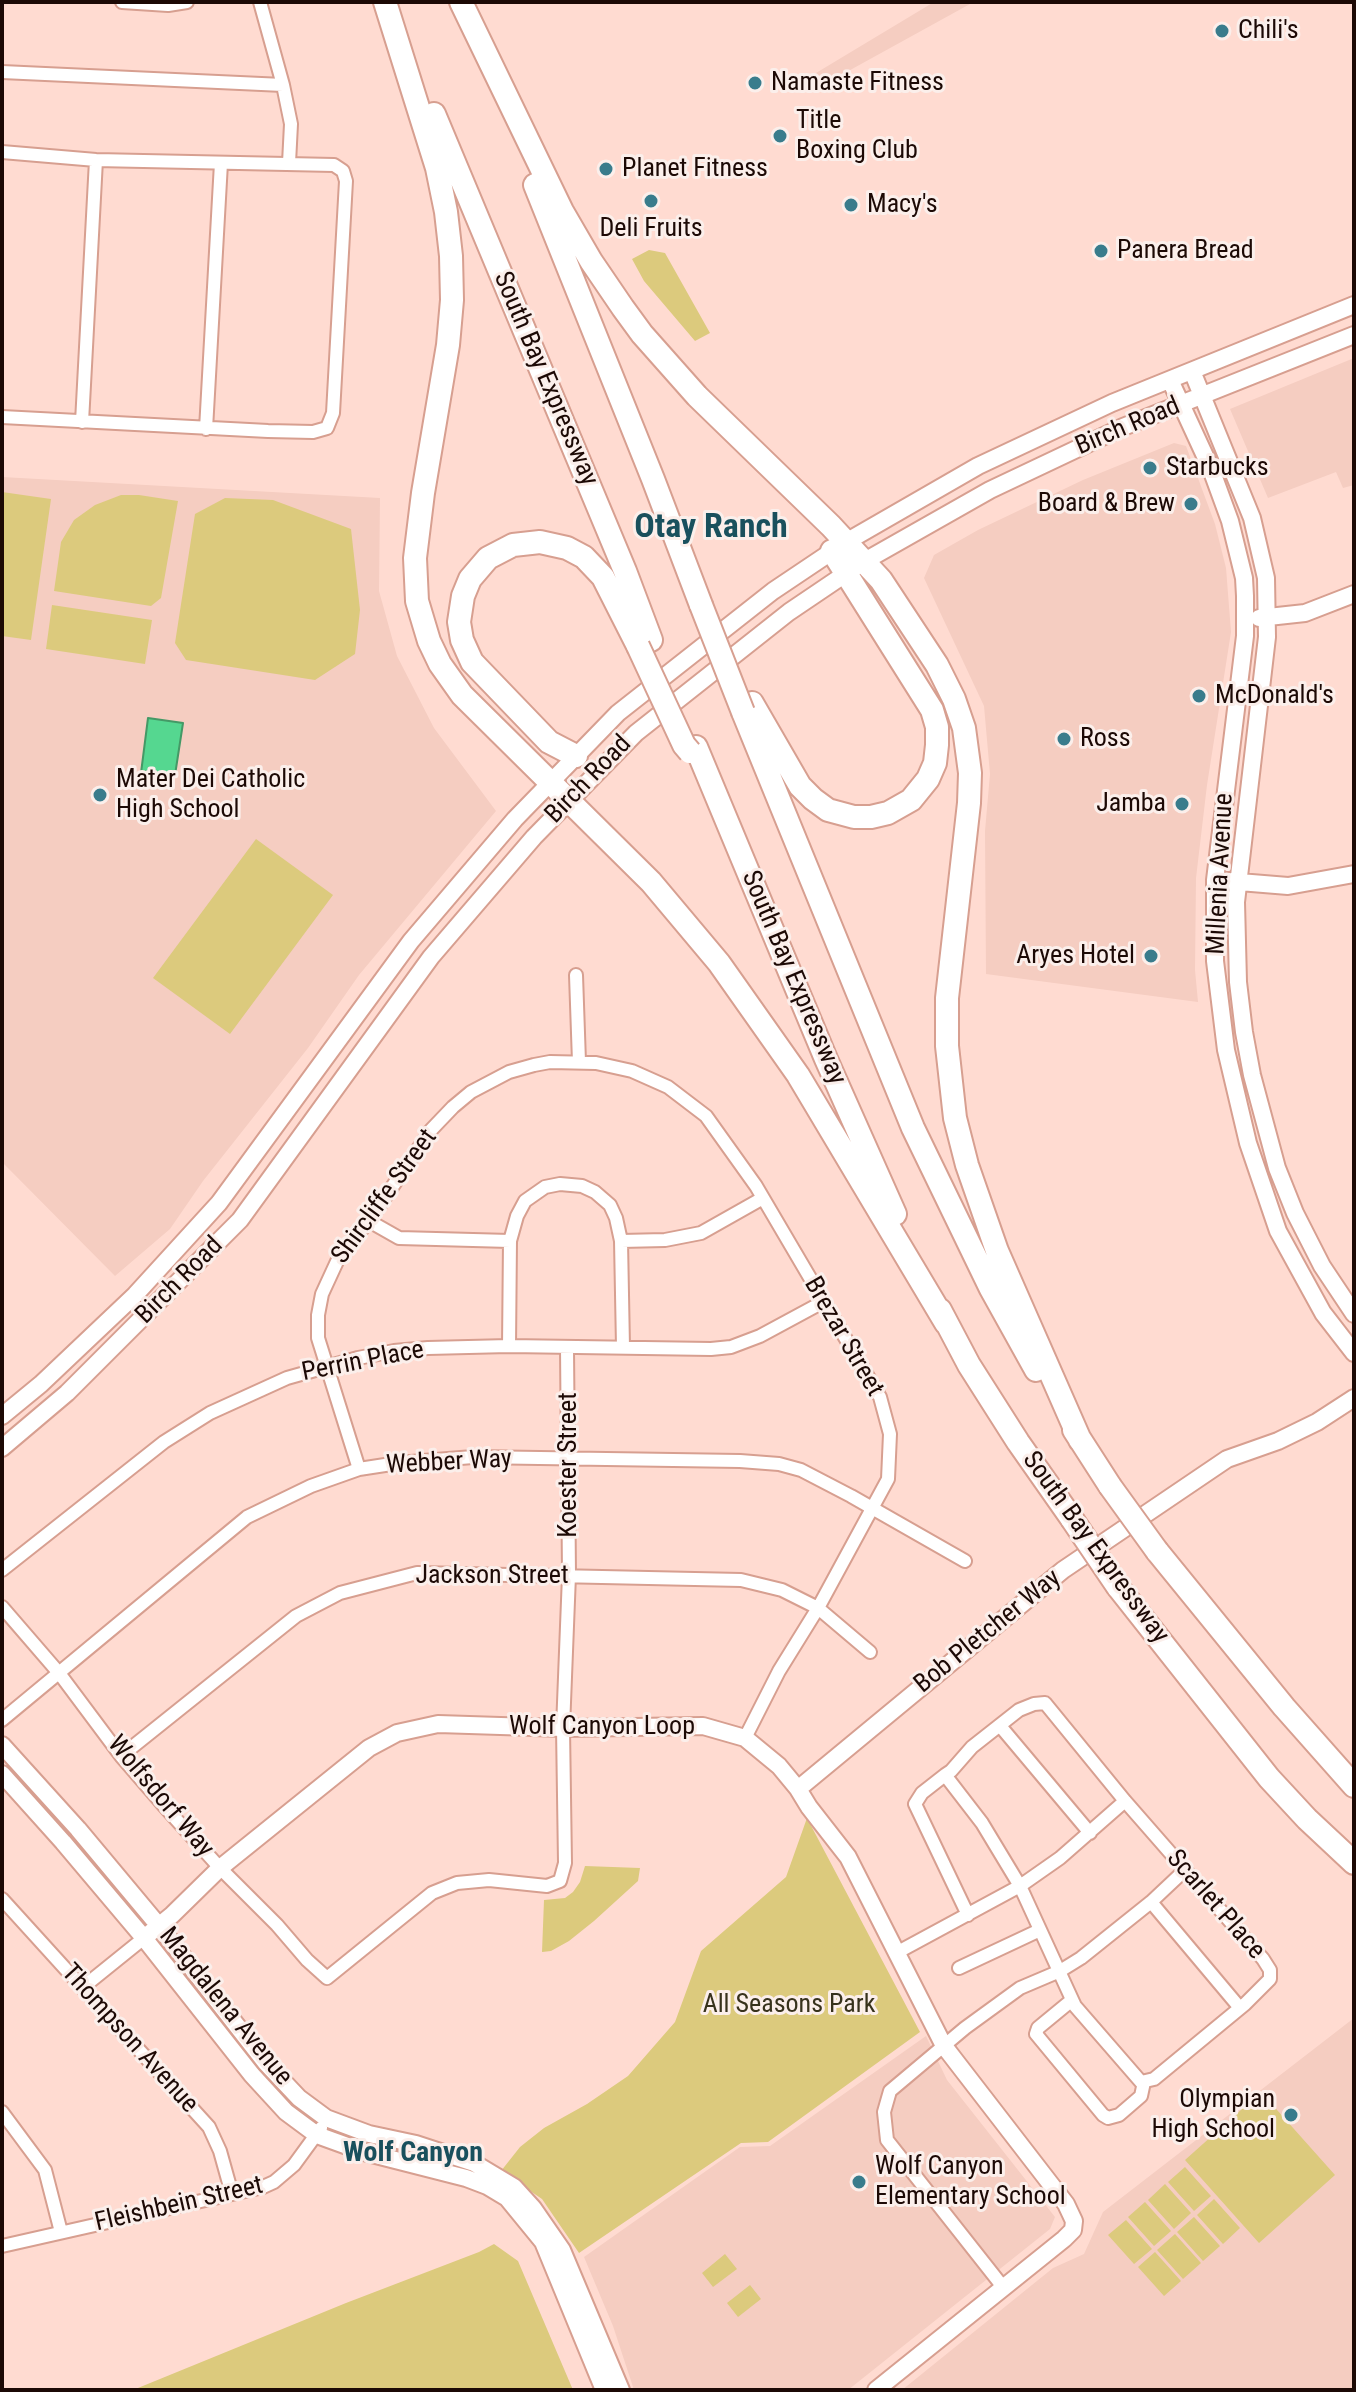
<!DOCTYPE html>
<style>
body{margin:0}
#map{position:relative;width:1356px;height:2392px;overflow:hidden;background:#ffdbd1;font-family:"Roboto Condensed",sans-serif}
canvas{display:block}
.frame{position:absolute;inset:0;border:4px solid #1c0905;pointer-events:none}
</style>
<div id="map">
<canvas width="1356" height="2392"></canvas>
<div class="frame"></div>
</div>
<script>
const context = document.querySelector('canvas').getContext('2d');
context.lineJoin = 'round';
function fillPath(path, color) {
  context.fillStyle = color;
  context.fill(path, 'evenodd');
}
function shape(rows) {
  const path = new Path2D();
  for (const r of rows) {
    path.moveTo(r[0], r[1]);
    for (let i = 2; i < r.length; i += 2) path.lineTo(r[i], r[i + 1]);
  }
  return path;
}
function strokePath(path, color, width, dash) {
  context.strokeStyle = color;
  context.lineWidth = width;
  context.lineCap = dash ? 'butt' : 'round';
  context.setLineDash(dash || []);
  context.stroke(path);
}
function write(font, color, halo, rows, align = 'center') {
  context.font = font + ' "Roboto Condensed",sans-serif';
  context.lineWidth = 6;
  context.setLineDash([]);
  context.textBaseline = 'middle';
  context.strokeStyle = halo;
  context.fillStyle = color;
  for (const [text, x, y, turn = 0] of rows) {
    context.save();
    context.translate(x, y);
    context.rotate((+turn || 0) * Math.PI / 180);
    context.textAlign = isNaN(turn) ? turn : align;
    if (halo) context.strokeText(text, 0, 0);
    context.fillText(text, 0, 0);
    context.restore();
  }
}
const built = shape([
 [934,2,969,2,970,4,823,85,816,73],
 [1354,358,1354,485,1343,488,1336,472,1268,498,1230,409],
 [1174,443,1186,446,1215,524,1226,568,1231,632,1207,785,1196,878,1195,970,1198,1002,986,974,985,831,990,774,984,706,924,578,934,555,978,530,1083,480],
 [2,477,380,498,379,591,397,656,434,728,496,811,359,975,308,1048,203,1181,170,1229,115,1276,2,1162],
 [1354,2018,1354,2390,902,2390,1053,2268,1084,2254,1103,2212],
 [926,2036,947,2080,1055,2217,1050,2229,848,2390,634,2390,613,2326,584,2257,740,2147,770,2146]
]);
const green = shape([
 [649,250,665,253,710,333,695,341,644,281,632,259],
 [2,492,51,499,31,640,2,636],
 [121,495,139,495,178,501,161,598,151,606,54,591,61,542,74,520,95,505],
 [225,498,273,500,351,529,360,610,355,654,315,680,186,660,175,643,195,514],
 [52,605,152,620,145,664,46,649],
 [256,839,333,895,230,1034,153,978],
 [807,1818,920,2032,768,2142,741,2143,579,2253,542,2199,501,2171,520,2147,544,2128,587,2104,628,2076,675,2022,701,1951,786,1877],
 [585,1866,640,1868,638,1881,594,1921,569,1941,551,1951,542,1952,544,1900,565,1898,573,1892,580,1882],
 [1261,2092,1335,2175,1259,2243,1185,2160],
 [1185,2167,1211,2196,1194,2211,1168,2182],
 [1165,2184,1191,2213,1174,2229,1148,2200],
 [1214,2199,1240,2228,1223,2244,1197,2215],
 [1145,2202,1171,2231,1154,2246,1128,2217],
 [1194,2217,1220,2246,1203,2261,1177,2232],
 [1126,2220,1152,2249,1134,2264,1108,2235],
 [1175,2234,1201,2263,1183,2279,1157,2250],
 [494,2244,518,2261,573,2390,133,2390,346,2303,479,2252],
 [1155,2252,1181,2281,1164,2296,1138,2267],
 [725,2254,737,2269,713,2287,702,2273],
 [750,2285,761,2299,738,2317,727,2303]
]);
const water = shape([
 [148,718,183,723,175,775,146,771,145,773,141,773,148,718]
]);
const street = shape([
 [122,2,168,5,187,2],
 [260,2,283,85,291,124,289,163],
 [2,72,283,85],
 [2,152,96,160,334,165,343,171,346,181,333,413,327,428,313,432,268,431,2,417],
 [82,422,96,160],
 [206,429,221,163],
 [576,975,579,1062],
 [369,1221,399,1238,510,1241],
 [621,1241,665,1240,701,1233,763,1198],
 [509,1346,510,1241,517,1216,525,1201,545,1187,560,1184,582,1186,595,1192,610,1205,616,1218,621,1241,623,1347],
 [359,1469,318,1338,318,1315,322,1294,340,1255,369,1221,431,1130,453,1107,471,1092,509,1072,534,1065,550,1062,596,1063,632,1071,668,1087,706,1116,756,1186,880,1397,890,1434,888,1479,818,1608,779,1671,745,1738],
 [2,1570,164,1442,210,1413,287,1378,358,1358,394,1351,428,1348,509,1346,711,1349,731,1347,760,1336,823,1302],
 [2,1607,59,1673,121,1756,165,1807,220,1868,277,1925,307,1960,327,1978,432,1893,457,1883,489,1880,547,1886,560,1881,565,1863,563,1728,569,1575,567,1348],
 [2,1720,247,1517,311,1486,359,1469,398,1463,473,1457,740,1461,779,1464,801,1470,851,1496,965,1561],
 [1001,1727,1090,1833],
 [121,1756,296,1616,340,1593,417,1573,741,1580,782,1590,818,1608,870,1652],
 [945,1775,982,1823,1020,1886,1075,2006,1141,2082,1154,2079,1245,2004,1270,1979,1270,1970,1263,1959,1125,1801,1045,1703,1034,1704,1019,1710,972,1747,951,1771,945,1775,922,1793,915,1804,968,1915],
 [2,1899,209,2127,220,2151,232,2194],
 [1151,1902,1240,2008],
 [898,1952,1020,1886,1060,1858,1125,1801],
 [959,1968,1040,1930],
 [82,1988,144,1938],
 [1072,2000,1038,2028,1036,2034,1103,2115,1108,2118,1119,2115,1141,2096,1144,2082],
 [2,2112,45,2170,61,2232],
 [2,2246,263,2187,274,2182,294,2165,321,2128],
 [1003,2287,887,2140,884,2112,890,2091,965,2028,1020,1988,1060,1971,1081,1958,1151,1902,1185,1870]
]);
const secondary = shape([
 [1192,371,1252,518,1266,578,1267,637,1236,902,1238,982,1244,1032,1252,1075,1277,1168,1295,1213,1322,1266,1354,1314],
 [1170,380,1211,469,1230,521,1244,578,1245,596,1245,636,1215,880,1215,961,1226,1050,1248,1143,1278,1231,1323,1313,1354,1353],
 [1259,618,1305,613,1354,594],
 [1215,880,1288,886,1354,874],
 [2,1416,41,1384,135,1295,219,1203,411,941,515,819,618,713,773,591,846,542,978,466,1112,403,1354,305],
 [2,1448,67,1393,240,1220,431,957,534,837,636,733,789,612,863,562,990,490,1123,427,1354,335],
 [2,1745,78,1829,159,1926,266,2063,299,2098,326,2118,369,2134,416,2144,474,2163,514,2187,533,2208,562,2250,621,2390],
 [2,1774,63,1842,144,1938,252,2075,286,2112,317,2135,364,2152,466,2178,487,2186,507,2198,543,2242,604,2390],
 [798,1789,1063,1570,1227,1459,1278,1441,1317,1422,1354,1398],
 [144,1938,172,1915,220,1868,369,1748,397,1733,438,1724,563,1728,703,1726,745,1738,779,1766,798,1789,809,1807,848,1857,944,2046,1066,2204,1074,2221,1073,2230,1064,2239,876,2390]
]);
const highway = shape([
 [385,2,437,168,446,212,451,256,452,300,448,345,423,493,415,558,417,601,429,641,440,664,462,695,651,882,719,963,798,1075,946,1323],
 [461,2,562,211,591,261,623,308,642,334,697,396,831,526,881,580,937,665,954,699,964,728,970,773,969,803,947,998,947,1046,955,1118,967,1165,997,1251,1080,1440],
 [434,114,625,571,651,640],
 [535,185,653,479,701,605],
 [752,703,800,786,813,799,828,810,854,817,871,817,888,813,911,800,928,779,935,763,937,745,937,727,932,710,832,551],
 [743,712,913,1128,991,1289,1036,1370],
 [696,747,826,1059,895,1214],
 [576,756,549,742,472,662,462,640,459,622,463,596,470,579,488,558,513,545,540,542,567,548,584,557,603,577,638,646],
 [940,1310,969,1365,1018,1442,1072,1519],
 [1074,1430,1110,1486],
 [1157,1551,1284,1707,1354,1786],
 [1118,1587,1269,1778,1307,1819,1354,1863]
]);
const highwayBridge = shape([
 [701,605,743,712],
 [638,646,684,745,690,752],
 [1110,1486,1157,1551],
 [1072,1519,1118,1587]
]);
const markers = [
 [1222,31,8,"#397c8c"],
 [755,83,8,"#397c8c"],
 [780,136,8,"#397c8c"],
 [606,169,8,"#397c8c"],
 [651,201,8,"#397c8c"],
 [851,205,8,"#397c8c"],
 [1101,251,8,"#397c8c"],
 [1150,468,8,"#397c8c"],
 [1191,504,8,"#397c8c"],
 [1199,696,8,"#397c8c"],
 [1064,739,8,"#397c8c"],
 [100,795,8,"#397c8c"],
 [1182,804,8,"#397c8c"],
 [1151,956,8,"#397c8c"],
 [1291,2115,8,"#397c8c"],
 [859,2182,8,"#397c8c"]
];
const poiNames = [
 ["Chili's",1238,31],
 ["Namaste Fitness",771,83],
 ["Title",796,121],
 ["Boxing Club",796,151],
 ["Planet Fitness",622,169],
 ["Macy's",867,205],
 ["Deli Fruits",651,229,"center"],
 ["Panera Bread",1117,251],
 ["Starbucks",1166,468],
 ["Board & Brew",1175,504,"right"],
 ["McDonald's",1215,696],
 ["Ross",1080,739],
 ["Mater Dei Catholic",116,780],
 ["High School",116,810],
 ["Jamba",1166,804,"right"],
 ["Aryes Hotel",1135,956,"right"],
 ["Olympian",1275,2100,"right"],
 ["High School",1275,2130,"right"],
 ["Wolf Canyon",875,2167],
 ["Elementary School",875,2197]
];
const streetNames = [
 ["South Bay Expressway",545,379,67],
 ["Birch Road",1128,427,-23],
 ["Birch Road",589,780,-46],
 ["Millenia Avenue",1221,874,-87],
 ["South Bay Expressway",793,978,67],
 ["Shircliffe Street",385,1197,-54],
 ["Birch Road",180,1281,-45],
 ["Brezar Street",843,1337,60],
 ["Perrin Place",363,1362,-11],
 ["Webber Way",449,1463,-3],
 ["Koester Street",569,1465,-90],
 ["South Bay Expressway",1095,1548,54],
 ["Jackson Street",492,1576],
 ["Bob Pletcher Way",988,1632,-39],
 ["Wolf Canyon Loop",602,1727],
 ["Wolfsdorf Way",160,1797,50],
 ["Scarlet Place",1215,1905,49],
 ["Magdalena Avenue",225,2007,51],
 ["Thompson Avenue",129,2039,48],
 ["Fleishbein Street",179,2205,-13]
];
const parkNames = [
 ["All Seasons Park",789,2005]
];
const neighbourhoodNames = [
 ["Wolf Canyon",413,2154]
];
const districtNames = [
 ["Otay Ranch",711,528]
];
fillPath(built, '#f5cdc1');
fillPath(green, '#dcca7d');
fillPath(water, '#55d790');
strokePath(water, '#496', 2);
strokePath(street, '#d79f90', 16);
strokePath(secondary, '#d79f90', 20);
strokePath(highway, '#d79f90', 26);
strokePath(street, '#fff', 12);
strokePath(secondary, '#fff', 16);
strokePath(highway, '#fff', 22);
strokePath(highwayBridge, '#d79f90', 26, []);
strokePath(highwayBridge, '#fff', 22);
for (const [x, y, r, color] of markers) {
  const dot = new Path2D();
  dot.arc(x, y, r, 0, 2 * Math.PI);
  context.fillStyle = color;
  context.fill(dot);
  strokePath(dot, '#fbefeb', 3);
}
write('26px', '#1c0905', '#fbefeb', poiNames, 'left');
write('26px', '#1c0905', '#fbefeb', streetNames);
write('26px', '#37321c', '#fbefeb', parkNames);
write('bold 28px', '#19505d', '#fbefeb', neighbourhoodNames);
write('bold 34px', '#19505d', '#fbefeb', districtNames);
</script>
